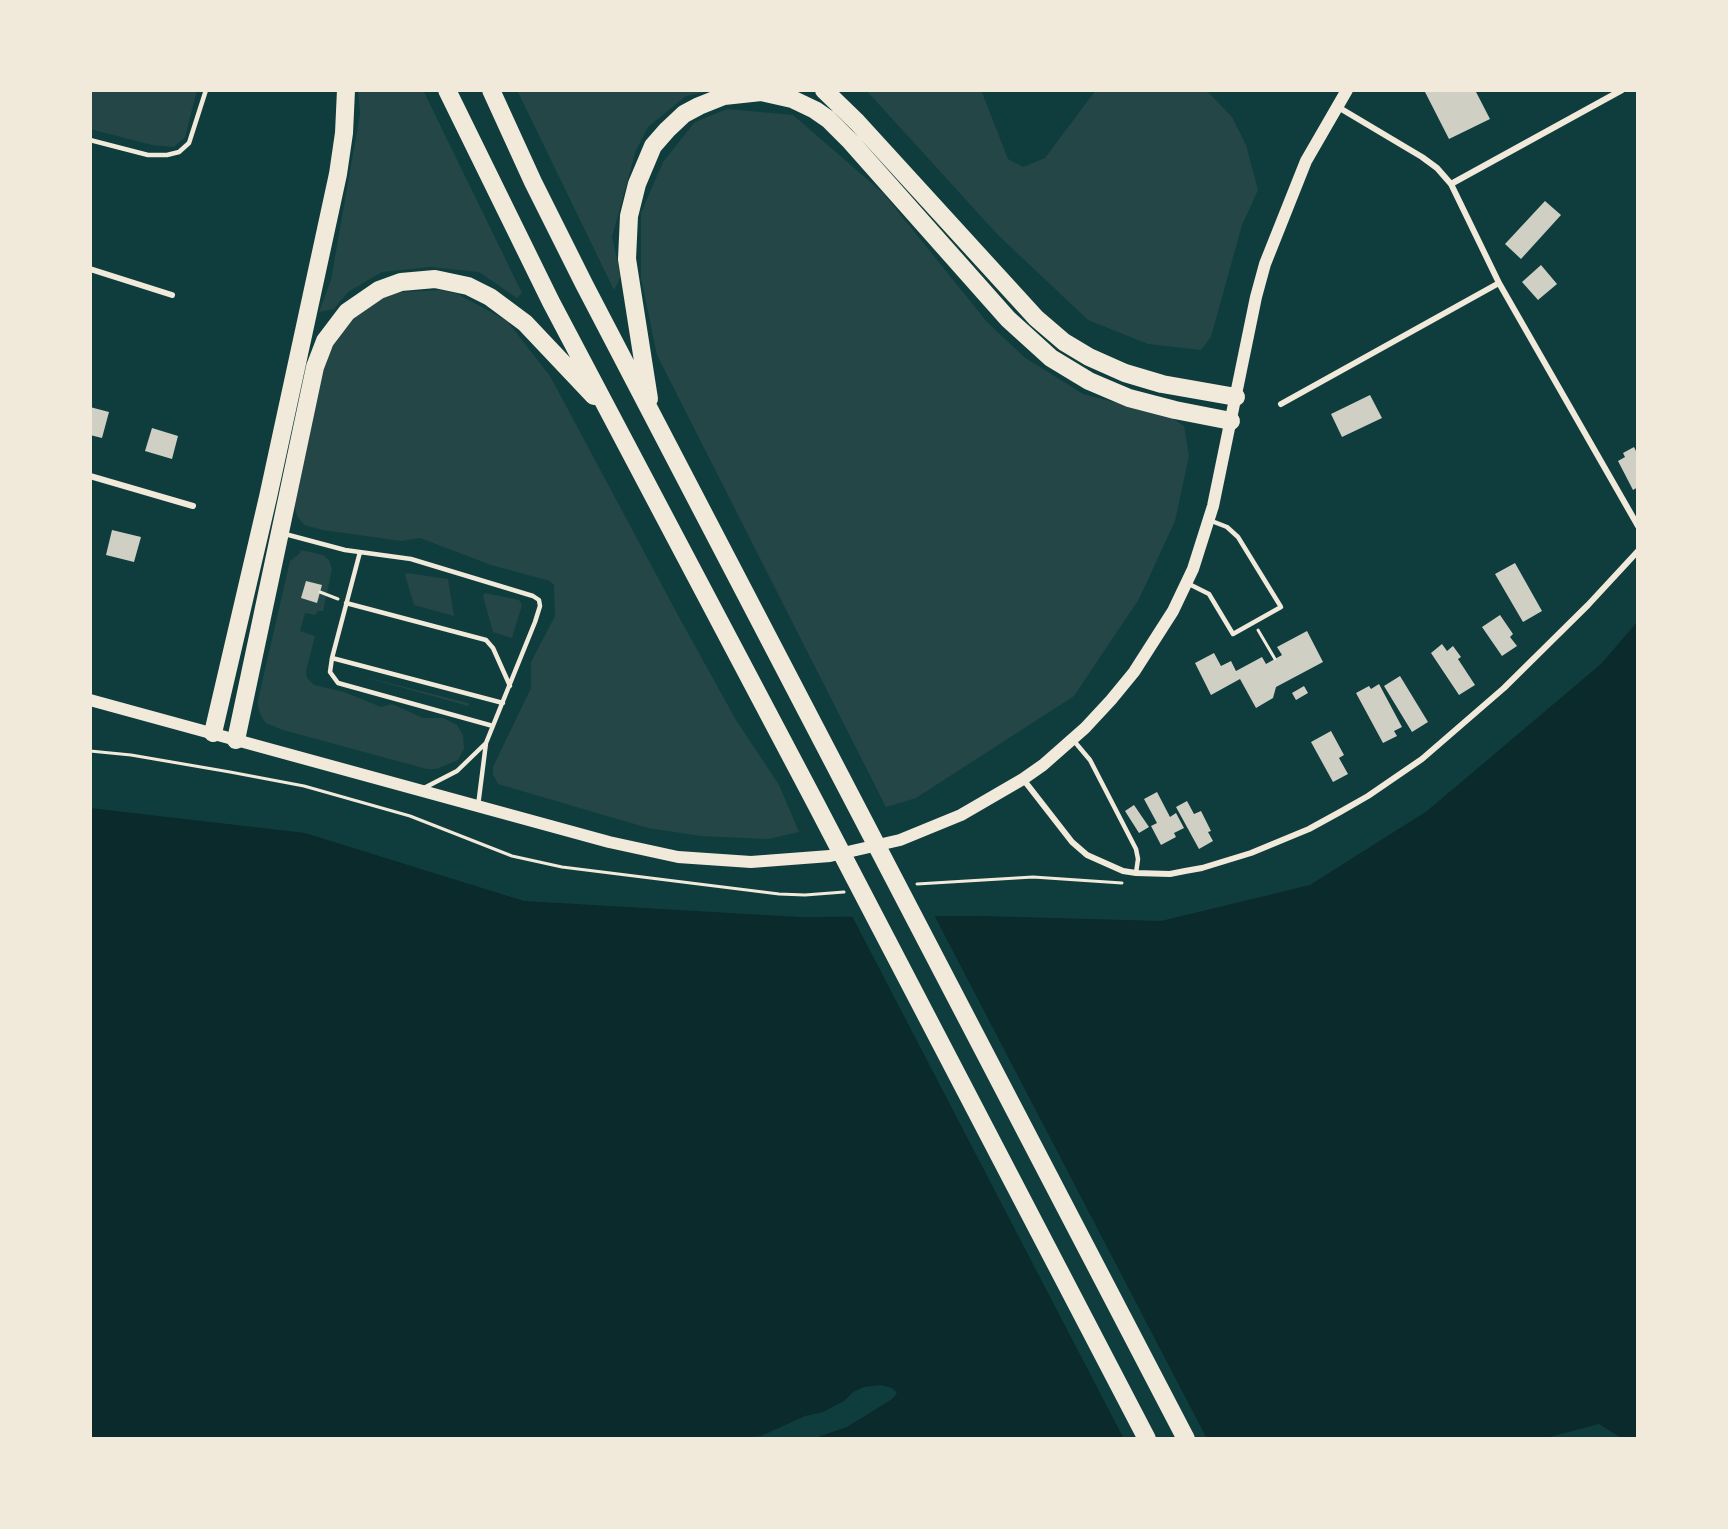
<!DOCTYPE html>
<style>
body{margin:0}
#map{position:relative;width:1728px;height:1529px;overflow:hidden;background:#0f3d3e;font-family:"Playfair Display",serif}
canvas{display:block}
.frame{position:absolute;inset:0;border:92px solid #f1e9da;pointer-events:none}
</style>
<div id="map">
<canvas width="1728" height="1529"></canvas>
<div class="frame"></div>
</div>
<script>
const context = document.querySelector('canvas').getContext('2d');
context.lineJoin = 'round';
function fillPath(path, color) {
  context.fillStyle = color;
  context.fill(path, 'evenodd');
}
function shape(rows) {
  const path = new Path2D();
  for (const r of rows) {
    path.moveTo(r[0], r[1]);
    for (let i = 2; i < r.length; i += 2) path.lineTo(r[i], r[i + 1]);
  }
  return path;
}
function strokePath(path, color, width, dash) {
  context.strokeStyle = color;
  context.lineWidth = width;
  context.lineCap = dash ? 'butt' : 'round';
  context.setLineDash(dash || []);
  context.stroke(path);
}
const green = shape([
 [90,90,197,90,185,137,174,147,152,145,90,129],
 [358,90,423,90,522,293,517,298,479,272,430,267,382,272,348,292,334,309,319,312,331,280,360,114],
 [517,90,715,90,686,96,648,127,636,150,612,237,621,276,614,290],
 [866,90,981,90,1008,159,1023,167,1045,158,1096,90,1206,90,1232,117,1246,145,1258,190,1242,225,1211,337,1201,350,1148,344,1088,320,997,234],
 [727,109,793,115,883,193,987,322,1024,357,1083,394,1169,416,1184,426,1189,456,1175,521,1139,599,1074,696,916,798,886,807,657,355,641,278,641,213,663,162,695,122],
 [441,290,458,294,507,321,550,376,680,619,736,720,779,785,799,832,768,839,701,836,648,828,498,784,493,774,493,767,531,688,531,662,555,616,554,585,550,581,491,565,420,538,401,541,323,530,304,525,297,516,293,501,300,451,327,356,353,314,386,293],
 [301,550,323,555,329,560,332,569,323,611,317,611,316,615,305,613,300,631,315,636,306,671,307,678,314,685,344,692,381,707,392,704,423,718,443,718,457,725,463,735,464,749,458,760,436,769,427,769,283,730,266,723,261,716,258,707,258,700,290,561,300,553],
 [407,573,448,579,454,616,414,605,405,575],
 [485,593,519,600,522,605,512,638,493,632,483,596],
 [357,675,468,703,469,705,468,706]
]);
const water = shape([
 [1638,621,1638,1439,1623,1439,1599,1424,1542,1439,812,1439,847,1427,892,1399,897,1393,892,1388,881,1385,864,1387,853,1392,844,1401,823,1412,805,1416,761,1436,730,1439,90,1439,90,808,305,833,524,901,799,917,983,916,1161,921,1310,885,1427,811,1601,664]
]);
const pier = shape([
 [933,913,1207,1439,1124,1439,851,914]
]);
const building = shape([
 [1424,90,1475,90,1490,119,1449,139],
 [1545,201,1561,215,1521,259,1505,244],
 [1541,265,1557,284,1538,300,1522,282],
 [1370,395,1382,418,1342,437,1331,414],
 [90,407,109,412,102,438,90,435],
 [152,428,178,436,172,459,145,451],
 [1634,447,1638,455,1638,487,1633,490,1618,461,1625,457,1623,453],
 [112,530,141,537,134,562,106,555],
 [1515,563,1542,611,1523,622,1495,574],
 [306,581,322,585,317,603,301,598],
 [1500,615,1513,634,1510,637,1517,646,1502,656,1482,627],
 [1307,631,1323,662,1276,687,1273,698,1256,708,1240,679,1211,695,1195,663,1214,653,1221,666,1231,661,1236,671,1262,657,1266,664,1282,655,1277,647],
 [1442,644,1447,651,1453,646,1461,657,1458,659,1475,685,1459,695,1431,653],
 [1400,676,1428,722,1412,732,1384,686],
 [1379,684,1402,727,1394,731,1397,736,1383,743,1356,693,1369,686,1371,689],
 [1304,686,1308,693,1296,700,1292,693],
 [1331,731,1344,755,1339,758,1348,774,1333,782,1311,742],
 [1157,792,1170,817,1176,813,1184,828,1174,833,1176,837,1161,845,1151,826,1157,823,1144,799],
 [1187,801,1194,814,1201,811,1211,831,1208,832,1213,841,1199,849,1176,807],
 [1134,805,1149,827,1139,833,1125,811]
]);
const path = shape([
 [320,592,338,599],
 [1258,630,1275,659],
 [90,751,131,755,230,772,304,786,410,816,512,856,562,867,779,894,805,895,844,892],
 [917,884,1033,877,1122,883]
]);
const service = shape([
 [90,140,148,155,167,155,179,152,189,143,206,90],
 [285,534,345,550,411,559,533,596,539,600,540,606,535,622,486,743,478,806],
 [1187,583,1209,594,1233,634,1281,607,1238,537,1227,527,1209,520],
 [346,603,486,640,493,648,510,686],
 [332,658,360,552],
 [493,726,338,683,330,672,332,658,503,703],
 [1074,741,1090,760,1136,849,1138,859,1136,873],
 [424,788,457,771,486,743]
]);
const minor = shape([
 [1338,107,1422,157,1437,168,1451,184,1499,283,1638,526],
 [1451,184,1622,90],
 [90,269,172,295],
 [1281,404,1499,283],
 [90,476,193,506],
 [1023,779,1072,842,1087,855,1123,871,1136,873,1170,874,1185,871,1202,868,1251,853,1309,829,1340,812,1368,796,1422,759,1504,688,1588,605,1638,551]
]);
const secondary = shape([
 [90,700,609,842,678,857,751,862,830,856,900,840,961,815,1023,779,1043,765,1085,728,1111,700,1134,672,1173,611,1193,569,1213,506,1256,297,1265,264,1306,161,1347,90]
]);
const motorway = shape([
 [447,90,551,302,816,804,1147,1439],
 [491,90,533,182,584,284,1186,1439],
 [824,90,857,122,1036,318,1064,342,1089,357,1125,373,1162,384,1236,397],
 [649,399,627,259,629,216,637,184,653,146,667,130,684,114,699,106,724,96,761,92,792,99,815,110,828,119,851,142,1008,319,1051,358,1089,381,1129,398,1175,410,1231,421],
 [213,733,268,497,338,174,344,133,346,90],
 [236,740,315,367,325,341,347,312,379,290,401,282,435,279,468,286,490,297,525,323,594,396]
]);
fillPath(green, '#244646');
fillPath(water, '#0a2a2b');
fillPath(pier, '#0f3d3e');
fillPath(building, '#cfcfc3');
strokePath(path, '#f1e9da', 3);
strokePath(service, '#f1e9da', 4.5);
strokePath(minor, '#f1e9da', 6);
strokePath(secondary, '#f1e9da', 12);
strokePath(motorway, '#f1e9da', 18);
</script>
